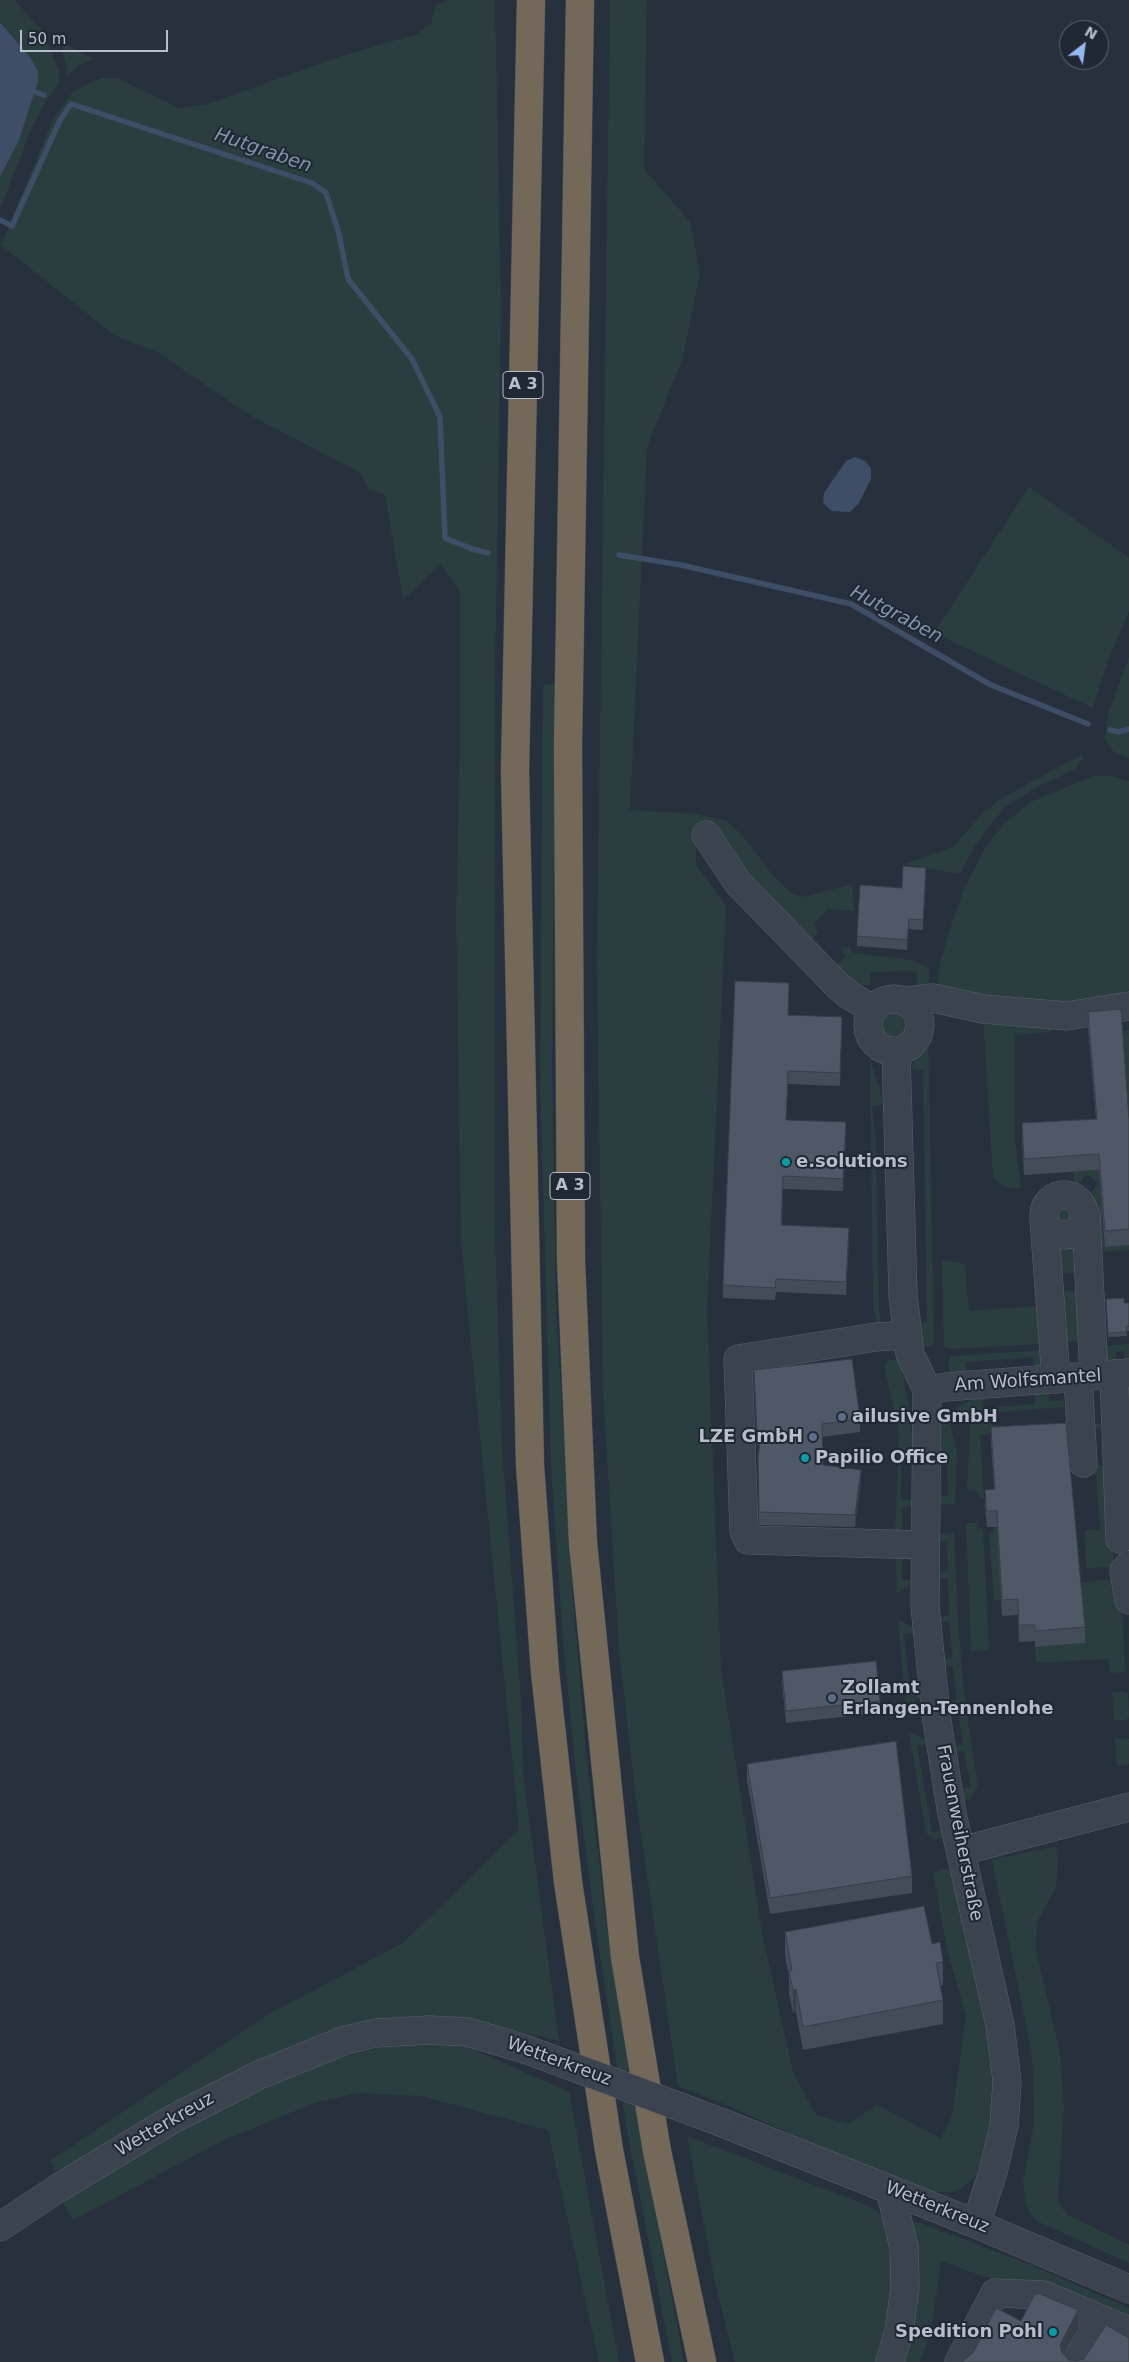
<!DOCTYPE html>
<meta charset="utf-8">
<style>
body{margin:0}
#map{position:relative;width:1129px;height:2362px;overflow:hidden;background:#27313e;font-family:"DejaVu Sans",sans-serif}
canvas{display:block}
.north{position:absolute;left:1059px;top:20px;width:50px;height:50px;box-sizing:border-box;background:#202833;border:1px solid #5c646f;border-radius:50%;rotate:30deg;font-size:14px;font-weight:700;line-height:20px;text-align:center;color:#b7bec9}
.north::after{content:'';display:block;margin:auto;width:18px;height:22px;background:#95b8f1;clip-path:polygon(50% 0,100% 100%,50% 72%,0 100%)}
.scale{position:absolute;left:20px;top:30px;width:148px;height:22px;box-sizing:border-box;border:2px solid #b7bec9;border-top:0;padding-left:6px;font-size:15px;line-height:18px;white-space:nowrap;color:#b7bec9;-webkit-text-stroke:4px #202833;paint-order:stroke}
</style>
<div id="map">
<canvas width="1129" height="2362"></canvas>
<div class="north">N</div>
<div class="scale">50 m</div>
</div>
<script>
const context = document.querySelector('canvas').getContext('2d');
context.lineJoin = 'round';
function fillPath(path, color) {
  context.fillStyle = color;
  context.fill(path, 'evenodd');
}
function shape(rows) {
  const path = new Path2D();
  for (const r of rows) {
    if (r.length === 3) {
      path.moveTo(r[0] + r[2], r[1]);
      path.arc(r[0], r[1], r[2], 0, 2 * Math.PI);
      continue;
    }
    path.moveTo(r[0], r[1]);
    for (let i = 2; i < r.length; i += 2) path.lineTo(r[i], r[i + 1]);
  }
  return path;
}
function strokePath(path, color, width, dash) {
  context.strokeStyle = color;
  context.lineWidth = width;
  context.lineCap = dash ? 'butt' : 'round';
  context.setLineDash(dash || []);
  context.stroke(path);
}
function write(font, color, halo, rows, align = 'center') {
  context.font = font + ' "DejaVu Sans",sans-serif';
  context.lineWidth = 4;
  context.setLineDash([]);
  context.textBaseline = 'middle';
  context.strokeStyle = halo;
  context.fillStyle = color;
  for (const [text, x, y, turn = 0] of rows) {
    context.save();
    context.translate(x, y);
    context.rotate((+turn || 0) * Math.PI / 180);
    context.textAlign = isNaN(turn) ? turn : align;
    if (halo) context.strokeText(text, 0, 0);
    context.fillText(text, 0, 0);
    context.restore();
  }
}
const green = shape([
 [0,0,14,0,42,30,58,68,60,81,43,106,32,127,0,209,0,177,19,140,38,82,30,57,0,21],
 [450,0,495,0,501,312,495,672,495,1238,502,1448,521,1701,523,1774,559,2041,481,2022,394,2019,67,2168,54,2170,50,2161,269,2014,403,1943,519,1830,461,1242,456,913,460,746,460,592,441,564,403,600,385,494,369,490,361,473,248,414,159,353,114,335,1,245,54,117,72,93,87,84,102,78,117,78,179,108,205,105,339,57,417,34,431,23,436,5],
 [610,0,647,0,644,169,690,222,700,274,682,360,647,447,630,810,697,814,727,821,742,835,774,877,793,894,804,897,852,884,854,911,828,909,814,923,818,933,810,941,696,836,696,865,726,906,707,1309,721,1669,762,1933,793,2072,816,2115,849,2124,877,2105,941,2138,952,2116,966,2016,948,1953,933,1874,941,1869,952,1871,991,2040,995,2076,994,2101,988,2148,974,2178,961,2189,953,2192,934,2192,894,2180,722,2103,678,2086,636,1800,619,1650,603,1391,597,961],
 [61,42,93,59,79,66,68,75],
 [1029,487,1129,558,1129,611,1106,666,1093,708,934,633],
 [1129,657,1129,758,1114,752,1105,739,1108,715],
 [555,684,552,1065,556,1307,573,1601,587,1762,606,1920,638,2124,684,2362,672,2362,626,2125,595,1922,575,1764,562,1628,551,1465,540,1080,543,685],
 [1081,755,1084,757,1075,769,1035,788,1004,808,976,844,960,874,904,864,953,847,983,813,1002,798],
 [1093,776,1109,776,1129,781,1129,995,1037,1007,942,988,938,983,940,963,949,932,964,889,986,847,1003,825,1031,802],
 [841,947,849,947,853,953,906,959,925,965,929,969,929,984,917,985,917,972,907,971,870,972,870,986,856,984,835,967,846,957,841,951],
 [894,1026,14],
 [983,1017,1054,1027,1050,1032,1015,1035,1015,1140,1021,1188,1006,1188,993,1178],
 [1129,1030,1129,1105,1127,1107,1122,1031],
 [928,1037,934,1342,932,1346,918,1347,915,1323,927,1322,923,1070,911,1069],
 [870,1059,884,1104,872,1107,876,1143,879,1310,881,1325,897,1348,885,1350,881,1348,873,1305],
 [1099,1170,1105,1247,1129,1245,1129,1250,1100,1252,1097,1210,1090,1195,1098,1183,1087,1174,1078,1185,1074,1184,1073,1172],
 [1064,1215,12],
 [1079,1239,1082,1272,1056,1274,1059,1242,1071,1242],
 [942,1260,965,1264,969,1311,1037,1306,1040,1344,949,1349,944,1347],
 [1083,1290,1086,1341,1061,1342,1058,1292],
 [1129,1344,1129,1364,1125,1364,1124,1351,1116,1352,1117,1365,1105,1361,1101,1346],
 [1047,1350,1044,1366,1034,1370,1033,1357,966,1362,967,1375,950,1376,948,1361,951,1356],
 [900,1359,910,1414,914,1455,901,1455,901,1499,914,1500,914,1506,902,1507,902,1580,915,1580,915,1582,897,1594,895,1536,899,1433,884,1365,888,1361],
 [1035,1390,1048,1390,1049,1401,1064,1400,1064,1407,960,1415,956,1407,983,1395,984,1408,1035,1404],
 [946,1415,950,1423,957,1453,955,1504,935,1505,935,1497,948,1496,947,1453,934,1453,940,1423],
 [992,1420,992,1434,980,1435,984,1498,981,1498,976,1491,967,1489,970,1425,974,1421],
 [1100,1423,1100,1428,1094,1429,1095,1464,1104,1467,1114,1562,1109,1567,1086,1568,1085,1530,1100,1529,1096,1474,1078,1475,1086,1424],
 [966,1523,977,1523,977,1528,983,1529,989,1650,971,1651],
 [1000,1527,1005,1600,994,1600,989,1533,994,1533,993,1528],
 [954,1533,958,1621,964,1695,977,1782,977,1787,970,1800,960,1801,958,1790,971,1787,964,1751,951,1753,950,1747,963,1745,958,1708,945,1710,943,1702,957,1700,953,1666,940,1666,940,1660,953,1658,949,1621,936,1622,936,1617,949,1616,948,1578,935,1578,935,1572,948,1571,947,1541,935,1541,935,1535],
 [1110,1579,1112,1580,1123,1620,1125,1672,1110,1673,1109,1659,1036,1663,1035,1647,1085,1643,1080,1583],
 [898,1620,917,1629,917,1632,904,1634,910,1690,923,1689,924,1695,906,1708],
 [1123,1691,1128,1693,1129,1717,1125,1720,1114,1720,1112,1692],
 [909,1733,929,1740,930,1743,917,1746,932,1832,945,1830,946,1838,935,1839,926,1833],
 [1115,1738,1129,1739,1129,1764,1117,1767],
 [1055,1846,1058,1859,1056,1887,1037,1922,1036,1950,1060,2053,1064,2108,1058,2197,1061,2207,1068,2215,1129,2245,1129,2263,1037,2221,1029,2213,1025,2200,1023,2182,1034,2123,1032,2054,992,1860],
 [443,2043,465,2046,569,2092,619,2362,599,2362,548,2130,421,2096,358,2093,314,2103,224,2140,73,2220,63,2203,75,2191,203,2117,324,2061,389,2046],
 [687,2136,871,2207,883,2218,893,2250,892,2300,878,2362,735,2362,715,2282],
 [918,2222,1031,2265,1129,2308,1129,2323,1013,2287,941,2261,931,2330,920,2362,903,2362,911,2223]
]);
const water = shape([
 [0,22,30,57,38,71,38,82,19,140,0,177],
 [855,457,865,461,871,468,871,479,859,503,850,512,832,511,823,503,824,493,846,461]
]);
const stream = shape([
 [27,89,44,95],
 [0,220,12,226,60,120,71,104,312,183,326,193,339,234,348,279,412,359,440,417,445,538,472,549,488,553],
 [619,555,681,565,851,604,991,685,1088,724],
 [1110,730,1119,732,1129,729]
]);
const minor = shape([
 [706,835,738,883,837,985,849,995,873,1009],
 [894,1025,26],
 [910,1003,913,1000,933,998,983,1009,1067,1016,1129,1006],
 [896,1051,903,1295,910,1354,927,1390,925,1606,936,1715,952,1814,1000,2025,1007,2081,1004,2126,993,2172,976,2224],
 [1064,1215,20],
 [1086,1215,1094,1376],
 [1044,1220,1056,1379],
 [907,1335,876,1337,738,1359,744,1531,748,1540,925,1545],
 [1114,1374,1120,1539],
 [1078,1377,1083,1463],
 [927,1390,946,1387,1129,1373],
 [1129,1565,1124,1571,1129,1600],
 [961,1851,1129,1807],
 [723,2123,976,2224,1129,2289],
 [0,2227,60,2187,171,2120,259,2075,343,2041,376,2033,430,2030,467,2032,525,2049],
 [890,2362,899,2331,905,2288,904,2247,890,2190],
 [959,2362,995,2293,1043,2295,1129,2331],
 [1076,2362,1100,2319]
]);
const highway = shape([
 [531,0,515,770,530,1465,545,1672,568,1882,609,2150,650,2362],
 [580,0,568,746,571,1261,583,1543,625,1957,657,2151,702,2362]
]);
const minorBridge = shape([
 [525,2049,723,2123]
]);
const wall = shape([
 [926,878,923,930,909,929,907,950,857,946,857,936,902,888],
 [789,996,788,1015,842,1029,840,1086,788,1084,786,1120,846,1135,843,1191,783,1189,782,1225,849,1240,846,1295,776,1292,775,1300,723,1298,723,1285],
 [1088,1012,1129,1119,1129,1245,1105,1247,1099,1170,1024,1175,1022,1140,1022,1123,1096,1119,1088,1028],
 [1106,1299,1124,1303,1129,1303,1129,1331,1127,1331,1127,1336,1108,1337],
 [754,1370,860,1419,860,1432,822,1437,823,1465,861,1482,855,1527,759,1525,758,1471,758,1459,759,1445,757,1445],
 [991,1427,1085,1627,1085,1643,1035,1647,1035,1641,1019,1642,1018,1615,1002,1616,997,1527,987,1527,985,1506,985,1490,994,1489,991,1443],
 [782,1671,880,1701,880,1713,786,1723,782,1684],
 [747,1764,912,1876,912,1893,770,1914,747,1780],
 [785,1932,943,1962,943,1985,940,1986,943,2000,943,2024,803,2050,796,2012,793,2013,789,1994,789,1977,785,1956]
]);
const shadedWall = shape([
 [926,868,926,878,923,930,923,920],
 [909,919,909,929,907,950,907,940],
 [846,1122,846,1135,843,1191,843,1179],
 [849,1228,849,1240,846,1295,846,1282],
 [861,1470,861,1482,855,1527,855,1515],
 [796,1989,796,2012,793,2013,793,1990],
 [1078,2310,1078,2327,1060,2362,1060,2345]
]);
const building = shape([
 [903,866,926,868,923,920,909,919,907,940,857,936,860,885,902,888,903,866],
 [735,981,789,983,788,1015,842,1017,840,1073,788,1071,786,1120,846,1122,843,1179,783,1176,781,1225,849,1228,846,1282,776,1279,775,1288,723,1285,735,981],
 [1121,1009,1129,1119,1129,1229,1105,1231,1099,1154,1024,1159,1022,1123,1097,1119,1088,1012,1121,1009],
 [1124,1298,1124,1303,1129,1303,1129,1326,1126,1327,1127,1332,1108,1333,1106,1299,1124,1298],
 [852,1359,860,1419,822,1424,823,1465,861,1470,855,1515,759,1512,758,1459,761,1432,757,1433,754,1370,852,1359],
 [1066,1423,1085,1627,1035,1631,1035,1625,1019,1625,1018,1599,1002,1600,997,1511,987,1511,985,1490,995,1489,991,1427,1066,1423],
 [876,1661,880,1701,786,1711,782,1671,876,1661],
 [896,1741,912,1876,770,1898,747,1764,896,1741],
 [924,1906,932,1944,940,1942,943,1962,936,1963,943,2000,803,2027,796,1989,793,1990,789,1971,792,1970,785,1932,924,1906],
 [1035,2294,1040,2294,1078,2310,1060,2345,1062,2353,1069,2360,1077,2361,1084,2359,1106,2325,1129,2338,1129,2362,963,2362,964,2360,973,2353,996,2308,1021,2321,1035,2294]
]);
const markers = [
 [786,1162,5,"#0f9aa8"],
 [842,1417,5,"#5c6f8a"],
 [813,1437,5,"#5c6f8a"],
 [805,1458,5,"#0f9aa8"],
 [832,1698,5,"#5c6f8a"],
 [1053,2332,5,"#0f9aa8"]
];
const shields = [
 [523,385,40],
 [570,1186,40]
];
const shieldNames = [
 ["A 3",523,385],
 ["A 3",570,1186]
];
const poiNames = [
 ["e.solutions",796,1162],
 ["ailusive GmbH",852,1417],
 ["LZE GmbH",803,1437,"right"],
 ["Papilio Office",815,1458],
 ["Zollamt",842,1688],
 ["Erlangen-Tennenlohe",842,1709],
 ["Spedition Pohl",1043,2332,"right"]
];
const streetNames = [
 ["Am Wolfsmantel",1028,1381,-4],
 ["Frauenweiherstraße",959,1833,79],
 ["Wetterkreuz",559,2062,20],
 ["Wetterkreuz",165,2125,-30],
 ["Wetterkreuz",937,2208,22]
];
const waterNames = [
 ["Hutgraben",263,151,19],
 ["Hutgraben",896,615,28]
];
fillPath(green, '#2a3e40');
fillPath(water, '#3e4e66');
strokePath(stream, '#3e4e66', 5.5);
strokePath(minor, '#59616c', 29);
strokePath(highway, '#464e59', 29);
strokePath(minor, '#3b434e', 28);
strokePath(highway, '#746959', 28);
strokePath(minorBridge, '#59616c', 29, []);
strokePath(minorBridge, '#3b434e', 28);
fillPath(wall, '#434c59');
fillPath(shadedWall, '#373e48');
fillPath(building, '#4e5867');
strokePath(building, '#373e48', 1);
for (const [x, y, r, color] of markers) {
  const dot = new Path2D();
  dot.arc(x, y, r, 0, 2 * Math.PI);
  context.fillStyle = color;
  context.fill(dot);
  strokePath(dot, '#202833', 2);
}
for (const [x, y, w] of shields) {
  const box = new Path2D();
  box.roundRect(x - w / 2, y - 13.5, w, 27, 4);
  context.fillStyle = '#202833';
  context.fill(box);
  strokePath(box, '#b7bec9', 1);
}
write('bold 16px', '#b7bec9', null, shieldNames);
write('bold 18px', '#b7bec9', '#202833', poiNames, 'left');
write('18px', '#b7bec9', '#202833', streetNames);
write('italic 19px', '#8194ae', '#202833', waterNames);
</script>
